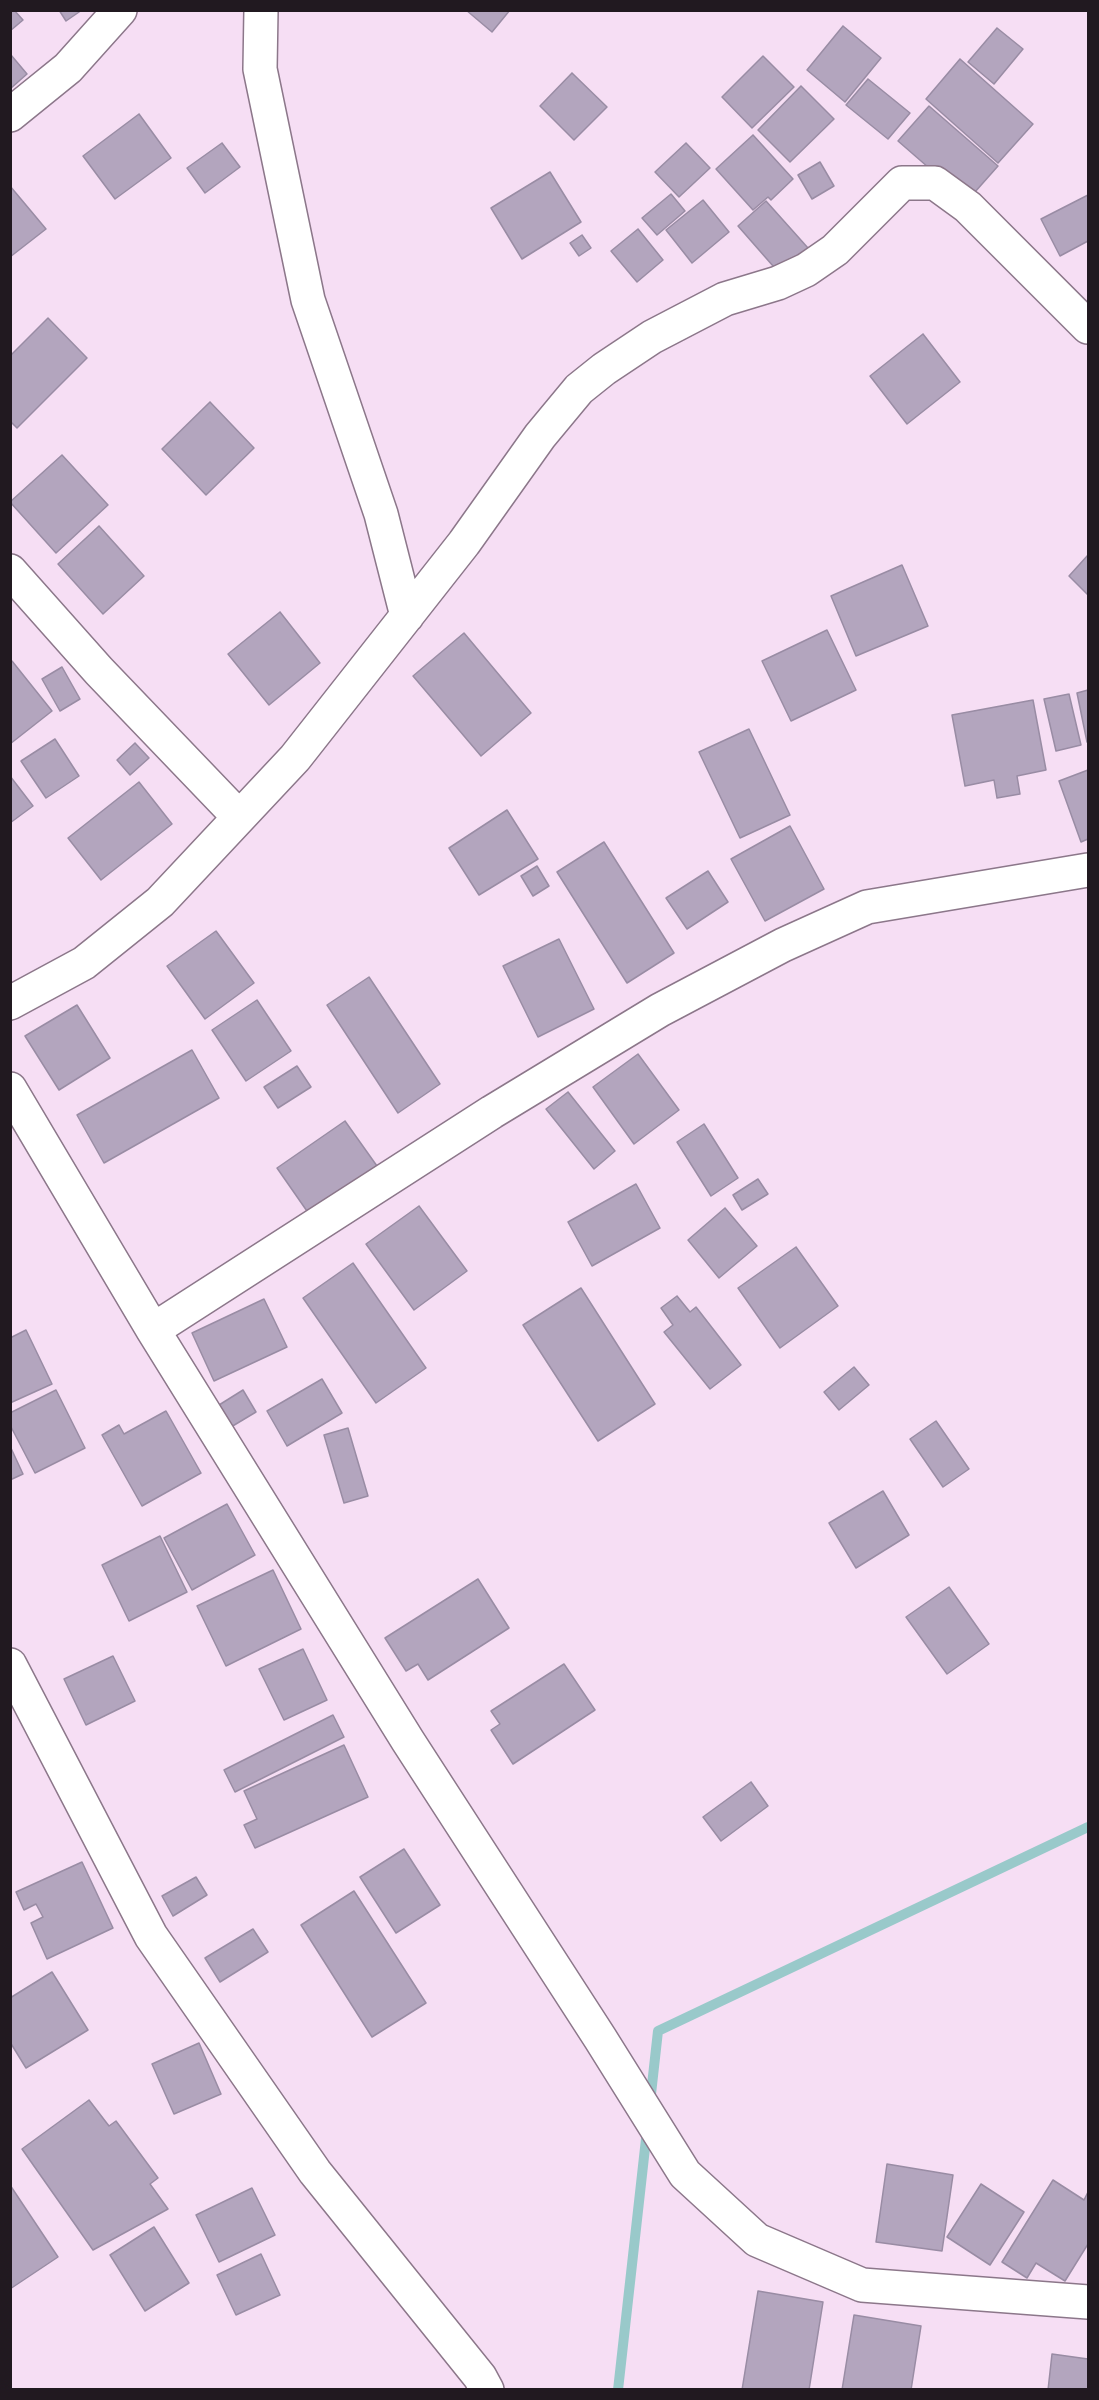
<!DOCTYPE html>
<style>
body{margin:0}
#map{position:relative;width:1099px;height:2400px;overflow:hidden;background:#f6def4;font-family:"Space Grotesk",sans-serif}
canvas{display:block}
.frame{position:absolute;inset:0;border:12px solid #211920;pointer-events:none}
</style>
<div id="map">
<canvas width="1099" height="2400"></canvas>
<div class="frame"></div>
</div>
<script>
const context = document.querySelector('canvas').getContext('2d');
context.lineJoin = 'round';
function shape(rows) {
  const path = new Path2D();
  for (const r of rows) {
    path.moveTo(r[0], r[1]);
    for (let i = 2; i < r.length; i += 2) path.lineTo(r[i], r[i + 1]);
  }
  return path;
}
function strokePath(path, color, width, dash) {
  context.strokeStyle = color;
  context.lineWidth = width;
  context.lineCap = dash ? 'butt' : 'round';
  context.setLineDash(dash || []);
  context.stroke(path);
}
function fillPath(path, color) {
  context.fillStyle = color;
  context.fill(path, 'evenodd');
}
const stream = shape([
 [650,2103,658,2031,1088,1827],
 [618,2390,647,2130]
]);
const building = shape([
 [10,10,14,10,23,20,10,31,10,10],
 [59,10,82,10,66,21,59,10],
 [466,10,510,10,492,32,466,10],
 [843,26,881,58,845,102,807,70,843,26],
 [997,28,1023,49,994,84,968,62,997,28],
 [11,55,27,74,10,89,10,55,11,55],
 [763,56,794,87,752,128,722,97,763,56],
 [960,59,1033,124,998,163,926,99,960,59],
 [572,73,607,107,574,140,540,106,572,73],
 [868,79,910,113,888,139,846,105,868,79],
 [801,86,834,119,790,162,758,130,801,86],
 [929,106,998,166,967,201,898,141,929,106],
 [139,114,171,158,115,199,83,156,139,114],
 [753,135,793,179,771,200,768,197,753,210,716,169,753,135],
 [222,143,240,167,205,193,187,168,222,143],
 [686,143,710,168,679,197,655,172,686,143],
 [820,162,834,186,812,199,798,175,820,162],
 [550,172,581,222,522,259,491,208,550,172],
 [10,186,46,229,10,257,10,186],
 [671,194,685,211,657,235,642,218,671,194],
 [1088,195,1088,241,1060,256,1041,219,1088,195],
 [703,200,729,232,692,263,666,230,703,200],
 [766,201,808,248,780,274,738,226,766,201],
 [638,229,663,260,637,282,611,251,638,229],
 [582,235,591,248,579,256,570,243,582,235],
 [48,318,87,358,17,428,10,421,10,356,48,318],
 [923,334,960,382,907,424,870,376,923,334],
 [210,402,254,448,206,495,162,449,210,402],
 [62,455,108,505,56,553,10,502,62,455],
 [99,526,144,576,103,614,58,564,99,526],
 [1088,555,1088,595,1069,576,1088,555],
 [902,565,928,626,856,656,831,596,902,565],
 [280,612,320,663,269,705,228,654,280,612],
 [827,630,856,690,791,721,762,661,827,630],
 [464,633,531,713,481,756,413,676,464,633],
 [12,661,52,711,10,744,10,662,12,661],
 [62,667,80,699,60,711,42,679,62,667],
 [1088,690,1088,742,1087,742,1077,693,1088,690],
 [1069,694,1081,745,1056,751,1044,699,1069,694],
 [1033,700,1046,770,1017,776,1020,794,997,798,994,780,965,786,952,715,1033,700],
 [749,729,790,815,740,838,699,752,749,729],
 [55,739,79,776,46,798,21,761,55,739],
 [135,743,149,758,130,775,117,760,135,743],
 [1088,770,1088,839,1081,842,1059,781,1088,770],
 [10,776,33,806,10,823,10,776],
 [139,782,172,824,101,880,68,838,139,782],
 [507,810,538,859,479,895,449,848,507,810],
 [790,826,824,889,765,921,731,859,790,826],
 [604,842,674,953,627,983,557,872,604,842],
 [537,866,549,886,533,896,521,876,537,866],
 [708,871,728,902,687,929,666,898,708,871],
 [216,931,254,983,205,1019,167,966,216,931],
 [559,939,594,1009,538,1037,503,966,559,939],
 [369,977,440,1084,398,1113,327,1005,369,977],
 [257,1000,291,1051,246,1081,212,1030,257,1000],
 [77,1005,110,1058,59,1090,25,1036,77,1005],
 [192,1050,219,1098,104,1163,77,1115,192,1050],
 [638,1054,679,1110,634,1144,593,1087,638,1054],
 [297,1066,311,1087,278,1108,264,1087,297,1066],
 [568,1092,615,1151,594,1169,546,1109,568,1092],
 [345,1121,377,1166,309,1214,277,1168,345,1121],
 [704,1124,738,1178,711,1196,677,1142,704,1124],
 [758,1179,768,1194,742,1210,733,1195,758,1179],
 [636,1184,660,1228,592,1266,568,1222,636,1184],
 [419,1206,467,1271,414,1310,366,1244,419,1206],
 [725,1208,757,1246,719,1278,688,1240,725,1208],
 [796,1247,838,1306,780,1348,738,1288,796,1247],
 [353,1263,426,1368,376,1403,303,1298,353,1263],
 [581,1288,655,1404,598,1441,523,1325,581,1288],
 [677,1296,690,1312,696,1307,741,1365,710,1389,664,1332,673,1325,661,1308,677,1296],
 [264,1299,287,1347,214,1381,192,1333,264,1299],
 [26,1330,52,1384,10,1403,10,1338,26,1330],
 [854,1367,869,1385,839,1410,824,1392,854,1367],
 [322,1379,342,1413,287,1446,267,1411,322,1379],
 [56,1390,85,1448,35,1473,10,1425,10,1413,56,1390],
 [243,1390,256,1412,231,1427,219,1405,243,1390],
 [166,1411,201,1473,142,1506,102,1435,119,1425,124,1434,166,1411],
 [936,1421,969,1469,943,1487,910,1439,936,1421],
 [348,1428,368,1496,344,1503,324,1435,348,1428],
 [10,1446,23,1474,10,1480,10,1446],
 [883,1491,909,1535,856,1568,829,1523,883,1491],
 [227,1504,255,1555,192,1590,164,1538,227,1504],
 [160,1536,187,1592,129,1621,102,1565,160,1536],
 [273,1570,301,1629,226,1666,197,1606,273,1570],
 [478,1579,509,1628,428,1680,418,1664,406,1671,385,1638,478,1579],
 [949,1587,989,1644,947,1674,906,1617,949,1587],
 [303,1649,327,1700,284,1720,259,1669,303,1649],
 [113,1656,135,1701,86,1725,64,1679,113,1656],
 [564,1664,595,1710,513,1764,491,1730,500,1724,491,1711,564,1664],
 [333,1715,344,1737,235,1792,224,1770,333,1715],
 [344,1745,368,1797,255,1848,244,1825,257,1819,244,1791,344,1745],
 [751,1782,768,1806,721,1841,703,1817,751,1782],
 [404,1849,440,1905,396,1933,360,1877,404,1849],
 [82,1862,113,1928,47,1959,31,1923,43,1917,36,1904,24,1910,16,1892,82,1862],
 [196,1877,207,1895,173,1916,162,1896,196,1877],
 [354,1891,426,2003,372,2037,301,1925,354,1891],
 [253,1929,268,1952,220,1982,205,1958,253,1929],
 [52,1972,88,2030,26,2068,10,2042,10,1998,52,1972],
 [199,2043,221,2094,174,2114,152,2064,199,2043],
 [89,2100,109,2126,116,2121,158,2178,150,2184,168,2209,93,2250,22,2149,89,2100],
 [887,2164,953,2175,942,2251,876,2242,887,2164],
 [1053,2180,1084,2200,1088,2192,1088,2244,1065,2281,1036,2263,1027,2278,1002,2262,1053,2180],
 [981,2184,1024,2212,990,2265,947,2237,981,2184],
 [10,2185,58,2257,10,2289,10,2185],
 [252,2188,275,2235,219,2262,196,2215,252,2188],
 [154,2227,189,2283,145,2311,110,2255,154,2227],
 [261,2254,280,2295,236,2315,217,2275,261,2254],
 [758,2291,823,2302,809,2390,742,2390,758,2291],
 [854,2315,921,2326,911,2390,842,2390,854,2315],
 [1052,2354,1088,2359,1088,2390,1048,2390,1052,2354]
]);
const minor = shape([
 [261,10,260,69,308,300,381,514,407,616],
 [10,115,68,68,120,10],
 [10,571,99,671,239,817],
 [10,1003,84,963,160,902,295,758,464,543,540,436,579,389,604,369,652,337,725,299,778,283,806,270,835,250,902,183,935,183,968,207,1088,327],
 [10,1089,153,1330,408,1741,600,2038,685,2174,757,2240,862,2285,1088,2302],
 [153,1330,492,1112,660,1010,783,945,867,907,1088,870],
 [10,1665,151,1936,315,2172,480,2377,487,2390]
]);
strokePath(stream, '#99c9ca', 10);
fillPath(building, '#b3a5be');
strokePath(building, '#998ca4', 1.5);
strokePath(minor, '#8c778a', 36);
strokePath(minor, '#fff', 33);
</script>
